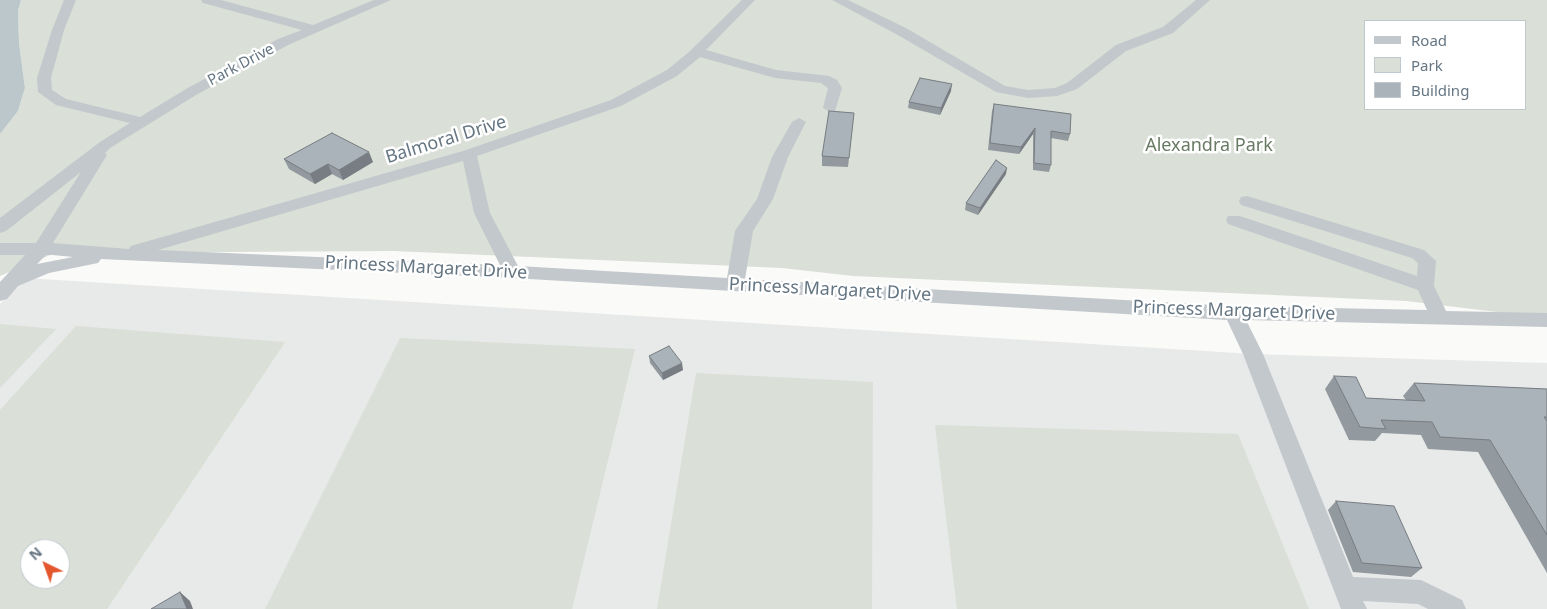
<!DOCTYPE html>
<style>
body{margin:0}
#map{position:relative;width:1547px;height:609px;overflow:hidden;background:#fafaf8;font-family:"Noto Sans",sans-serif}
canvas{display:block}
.legend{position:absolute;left:1364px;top:20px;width:162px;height:90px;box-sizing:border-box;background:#fff;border:1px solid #c1c8cd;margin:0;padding:6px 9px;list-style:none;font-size:15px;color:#657683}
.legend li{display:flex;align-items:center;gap:10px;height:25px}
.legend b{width:25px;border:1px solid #c1c8cd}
.north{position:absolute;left:20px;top:539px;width:50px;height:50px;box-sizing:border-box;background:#fff;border:1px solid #c1c8cd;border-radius:50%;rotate:318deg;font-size:14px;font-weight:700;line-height:20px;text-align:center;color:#657683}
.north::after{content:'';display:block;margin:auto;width:18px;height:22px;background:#e4572e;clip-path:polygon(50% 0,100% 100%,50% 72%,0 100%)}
</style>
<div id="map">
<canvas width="1547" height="609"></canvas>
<ul class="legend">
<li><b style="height:6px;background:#c3c8cc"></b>Road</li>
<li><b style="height:14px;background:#dadfd7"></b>Park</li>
<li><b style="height:14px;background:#aab3b9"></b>Building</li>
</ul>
<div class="north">N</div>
</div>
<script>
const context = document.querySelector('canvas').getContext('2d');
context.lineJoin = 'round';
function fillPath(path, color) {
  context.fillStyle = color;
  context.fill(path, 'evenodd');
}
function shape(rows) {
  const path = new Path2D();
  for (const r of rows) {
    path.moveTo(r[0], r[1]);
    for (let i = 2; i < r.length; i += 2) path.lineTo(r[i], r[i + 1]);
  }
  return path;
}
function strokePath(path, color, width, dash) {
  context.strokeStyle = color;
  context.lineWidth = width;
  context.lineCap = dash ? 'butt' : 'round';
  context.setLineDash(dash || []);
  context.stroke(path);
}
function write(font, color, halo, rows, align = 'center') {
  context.font = font + ' "Noto Sans",sans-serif';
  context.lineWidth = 5;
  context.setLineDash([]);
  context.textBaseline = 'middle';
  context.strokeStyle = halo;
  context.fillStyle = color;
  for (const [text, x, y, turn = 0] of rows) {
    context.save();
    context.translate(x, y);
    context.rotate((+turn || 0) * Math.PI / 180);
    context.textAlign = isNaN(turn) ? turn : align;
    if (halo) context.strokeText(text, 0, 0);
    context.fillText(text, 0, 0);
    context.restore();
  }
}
const built = shape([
 [25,278,1253,354,1547,363,1547,609,0,609,0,304],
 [30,549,60,549,60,579,30,579]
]);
const green = shape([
 [21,0,1547,0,1547,318,1406,301,853,276,782,268,394,251,55,253,0,276,0,134,18,111,25,88,19,43,18,11],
 [1366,21,1526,21,1526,109,1366,109],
 [0,324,56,329,0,388],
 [76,326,285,342,107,609,0,609,0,410],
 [30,549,60,549,60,579,30,579],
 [400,338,635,349,572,609,265,609],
 [696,373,873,382,872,609,657,609],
 [935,425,1238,434,1309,609,957,609]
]);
const water = shape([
 [0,0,21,0,18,11,19,43,25,88,18,111,0,134]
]);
const minor = shape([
 [64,0,76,0,64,30,51,78,52,90,66,99,140,117,186,89,278,39,302,30,203,3,201,0,221,0,313,25,374,0,391,0,288,45,196,95,110,148,105,153,107,155,53,243,129,249,131,246,463,151,611,100,667,70,689,52,742,0,755,0,706,50,776,70,829,76,837,80,842,88,835,111,830,112,823,108,828,88,821,83,775,78,700,57,677,76,621,106,477,156,490,213,518,266,727,278,735,231,757,199,772,157,792,122,799,118,806,122,788,157,773,199,753,231,745,279,1233,306,1427,310,1418,290,1228,224,1226,220,1228,216,1240,216,1417,276,1418,263,1412,258,1241,205,1239,201,1241,197,1247,196,1424,250,1436,261,1434,286,1446,311,1547,313,1547,327,1246,320,1263,354,1353,577,1421,580,1462,600,1466,609,1428,609,1418,604,1363,601,1367,609,1341,609,1243,354,1227,320,512,278,101,259,98,263,49,273,18,286,7,299,0,301,0,282,25,255,0,255,0,243,36,243,81,172,6,231,0,233,0,218,100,142,130,123,56,105,38,92,37,78,52,30,64,0],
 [463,161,474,213,500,265,158,250,463,161],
 [46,255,53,255,73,257,37,264,46,255],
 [832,0,848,0,906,28,1005,86,1028,90,1055,88,1067,83,1116,45,1163,27,1196,0,1210,0,1173,33,1126,51,1077,89,1057,96,1028,98,996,92,896,34,832,0]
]);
const wall = shape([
 [951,91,940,115,908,108,909,102],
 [994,104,1070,134,1068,141,1051,138,1051,165,1049,172,1033,170,1033,134,1019,154,988,150,992,111],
 [854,113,848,167,822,166,822,156],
 [284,159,373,162,343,180,332,174,315,184,289,169],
 [1006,174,978,215,965,210,966,203],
 [649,356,683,370,663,380,650,363],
 [1334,376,1366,398,1406,400,1403,396,1414,383,1547,389,1547,573,1478,452,1428,449,1421,435,1382,433,1375,441,1349,440,1325,389],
 [1336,501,1422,568,1411,577,1353,572,1328,510]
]);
const shadedWall = shape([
 [952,84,951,91,940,115,941,108],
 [1035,128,1033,134,1019,154,1021,147],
 [369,152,373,162,343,180,339,170],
 [328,164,332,174,315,184,310,174],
 [1007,168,1006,174,978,215,980,208],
 [682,363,683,370,663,380,662,373],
 [180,592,190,601,193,609,187,609]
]);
const building = shape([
 [920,78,952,84,941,108,909,102,920,78],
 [994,104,1071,114,1070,134,1051,131,1051,165,1034,163,1035,128,1021,147,990,143,994,104],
 [829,111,854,113,849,158,822,156,829,111],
 [332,133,369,152,339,170,328,164,310,174,284,159,332,133],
 [996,160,1007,168,980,208,966,203,996,160],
 [669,346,682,363,662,373,649,356,669,346],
 [1334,376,1356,377,1366,398,1425,401,1414,383,1547,389,1547,417,1544,417,1547,421,1547,535,1490,440,1440,437,1432,422,1381,420,1386,429,1360,427,1334,376],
 [1336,501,1394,506,1422,568,1362,563,1336,501],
 [180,592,187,609,151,609,180,592]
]);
const farStreetnames = [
 ["Park Drive",241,65,-28]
];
const streetNames = [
 ["Balmoral Drive",446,140,-17],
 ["Princess Margaret Drive",426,268,3],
 ["Princess Margaret Drive",830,290,3],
 ["Princess Margaret Drive",1234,311,2]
];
const parkNames = [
 ["Alexandra Park",1209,146]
];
fillPath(built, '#e8e9e9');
fillPath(green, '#dadfd7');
fillPath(water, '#bbc7cb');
fillPath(minor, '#c3c8cc');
fillPath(wall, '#929a9f');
fillPath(shadedWall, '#777d82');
fillPath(building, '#aab3b9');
strokePath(building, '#777d82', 1);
write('15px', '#657683', '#fff', farStreetnames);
write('18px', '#657683', '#fff', streetNames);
write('18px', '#687a64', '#fff', parkNames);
</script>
